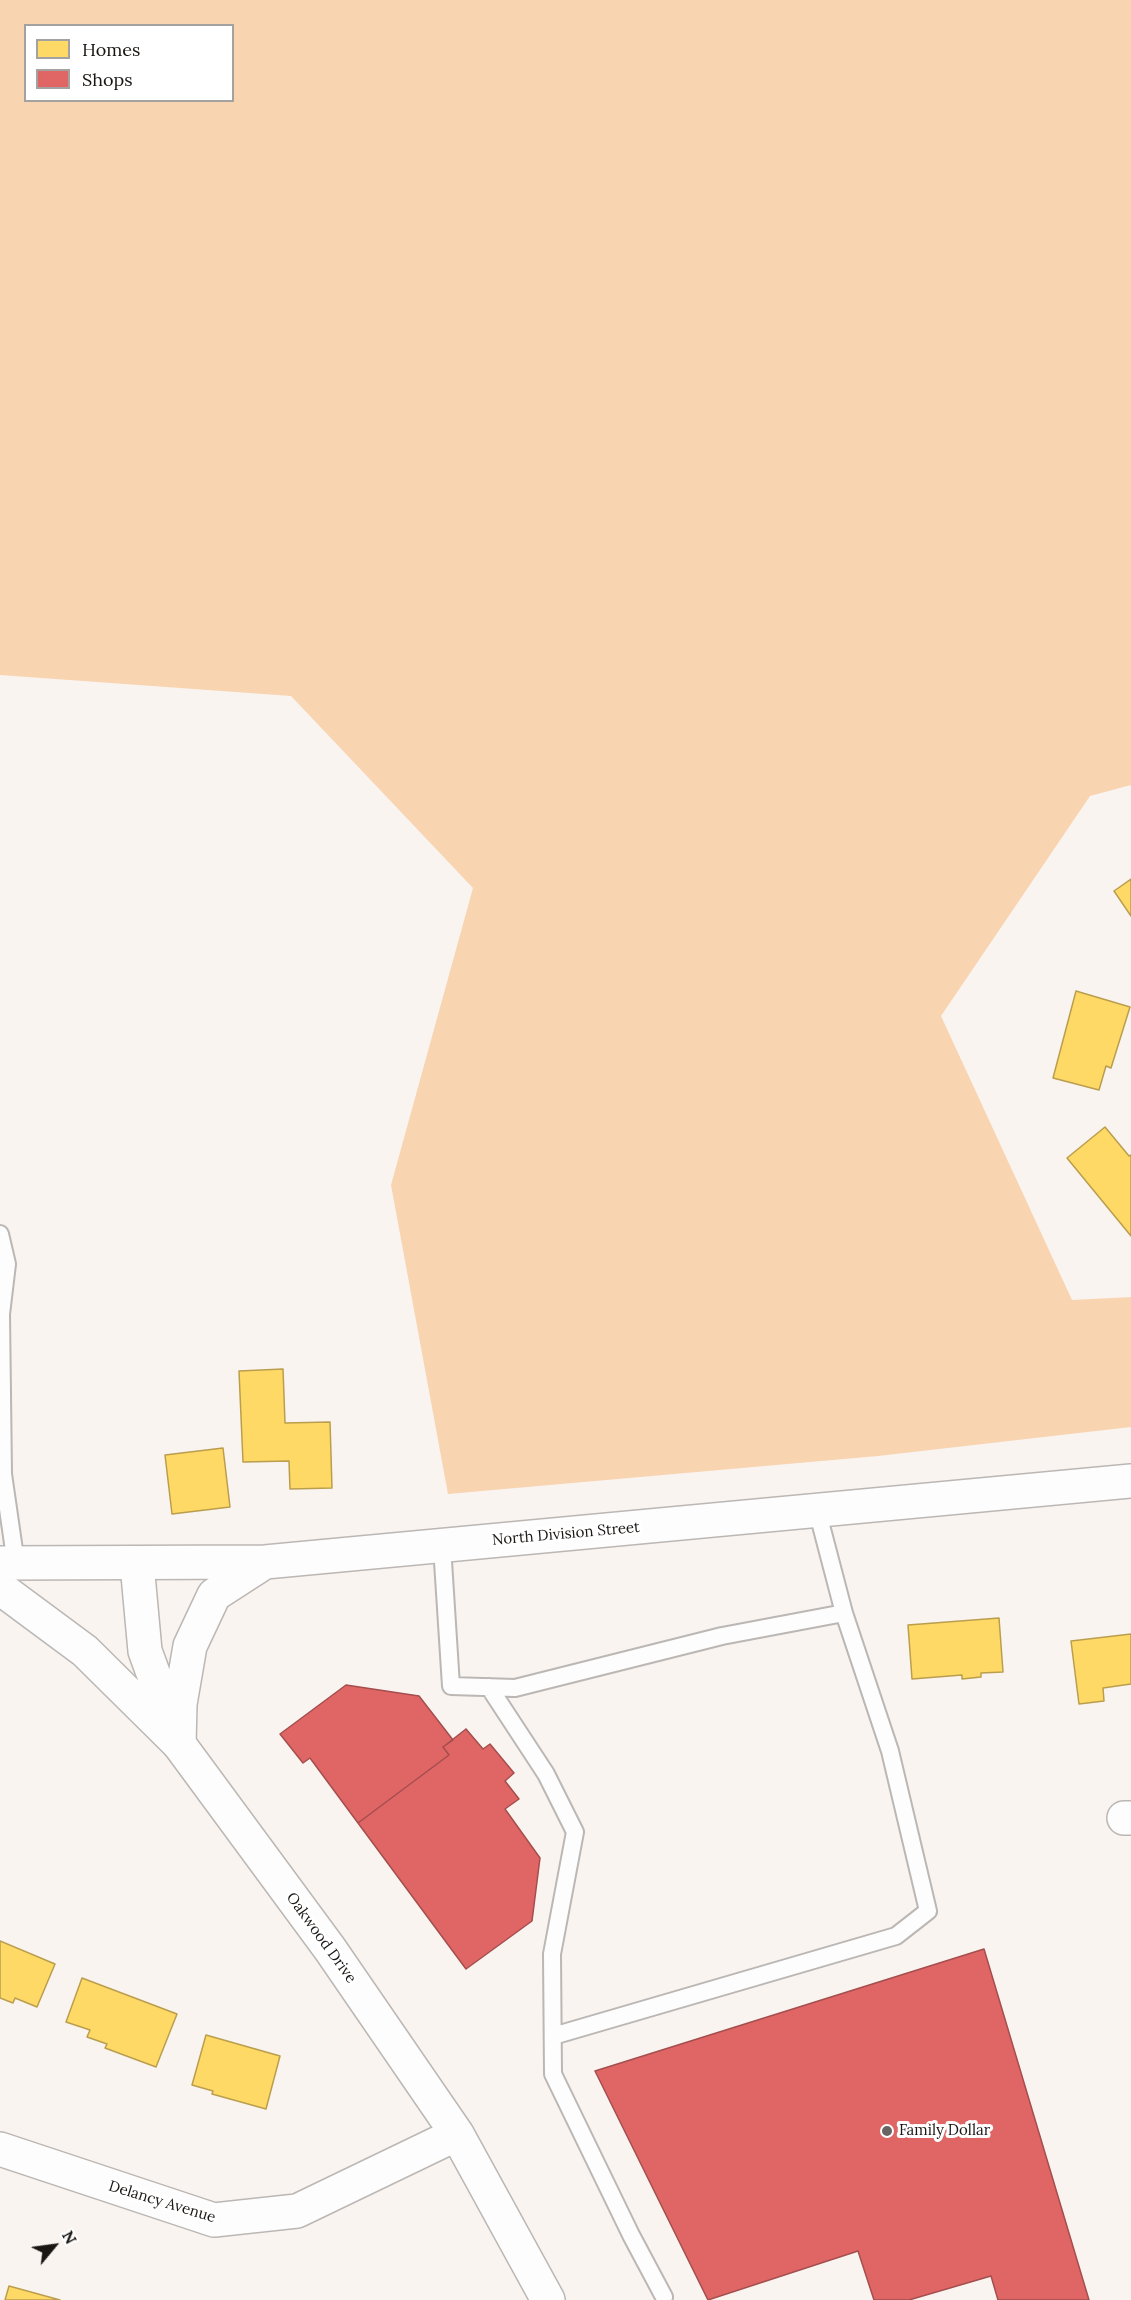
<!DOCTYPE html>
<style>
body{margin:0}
#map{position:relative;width:1131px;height:2300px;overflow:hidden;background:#f9f4f0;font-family:Lora,serif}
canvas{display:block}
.legend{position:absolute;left:24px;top:24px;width:210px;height:78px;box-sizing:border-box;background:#fff;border:2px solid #a3a2a1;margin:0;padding:8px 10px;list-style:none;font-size:18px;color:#191614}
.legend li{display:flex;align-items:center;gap:12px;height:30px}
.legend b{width:30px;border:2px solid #a3a2a1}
.north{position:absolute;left:24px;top:2216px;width:60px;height:60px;-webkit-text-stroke:4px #fff;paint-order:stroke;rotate:61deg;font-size:16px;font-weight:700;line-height:24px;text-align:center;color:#191614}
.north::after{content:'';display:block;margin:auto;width:21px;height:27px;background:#191614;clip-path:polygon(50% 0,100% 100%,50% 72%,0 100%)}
</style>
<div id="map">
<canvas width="1131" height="2300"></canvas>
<ul class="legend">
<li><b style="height:16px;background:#ffd966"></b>Homes</li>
<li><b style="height:16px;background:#e06666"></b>Shops</li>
</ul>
<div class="north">N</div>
</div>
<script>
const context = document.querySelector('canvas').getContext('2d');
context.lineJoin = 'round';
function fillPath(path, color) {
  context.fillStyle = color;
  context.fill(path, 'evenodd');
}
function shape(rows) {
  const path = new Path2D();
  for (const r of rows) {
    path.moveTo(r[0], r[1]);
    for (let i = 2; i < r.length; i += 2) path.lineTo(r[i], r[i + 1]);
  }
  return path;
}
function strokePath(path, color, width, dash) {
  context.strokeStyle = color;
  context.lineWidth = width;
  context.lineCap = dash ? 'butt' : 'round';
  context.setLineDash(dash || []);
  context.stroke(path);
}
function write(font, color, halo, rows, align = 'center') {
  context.font = font + ' Lora,serif';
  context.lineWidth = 6;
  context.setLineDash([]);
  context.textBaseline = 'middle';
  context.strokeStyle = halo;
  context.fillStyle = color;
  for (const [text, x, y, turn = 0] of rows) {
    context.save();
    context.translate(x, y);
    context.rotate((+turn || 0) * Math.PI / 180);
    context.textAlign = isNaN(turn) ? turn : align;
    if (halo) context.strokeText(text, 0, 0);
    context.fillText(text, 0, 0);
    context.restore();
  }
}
const green = shape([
 [0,0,1131,0,1131,785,1090,796,941,1016,1072,1300,1131,1297,1131,1427,878,1456,448,1494,391,1185,473,888,291,696,0,675],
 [26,26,232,26,232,100,26,100]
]);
const homes = shape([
 [1131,879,1131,916,1114,891,1131,879],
 [1076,991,1130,1007,1111,1068,1106,1066,1099,1090,1053,1078,1076,991],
 [1105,1127,1129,1156,1131,1155,1131,1236,1067,1158,1105,1127],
 [283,1369,285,1423,330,1422,332,1488,290,1489,289,1461,243,1462,239,1371,283,1369],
 [223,1448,230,1507,172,1514,165,1455,223,1448],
 [999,1618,1003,1672,981,1673,981,1677,962,1679,962,1675,912,1679,908,1625,999,1618],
 [1131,1634,1131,1684,1103,1688,1104,1701,1079,1704,1071,1641,1131,1634],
 [0,1941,55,1964,37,2007,15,1998,13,2003,0,1998,0,1941],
 [82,1978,177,2014,156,2067,105,2048,107,2044,87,2037,90,2030,66,2022,82,1978],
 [206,2035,280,2056,266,2109,212,2094,213,2091,192,2085,206,2035],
 [9,2286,60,2300,5,2300,9,2286]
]);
const shops = shape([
 [346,1685,419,1696,453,1740,443,1747,449,1755,358,1823,310,1758,303,1763,280,1734,346,1685],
 [466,1729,483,1749,490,1744,514,1773,505,1781,519,1799,505,1809,540,1858,532,1921,466,1969,358,1823,449,1755,443,1747,466,1729],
 [984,1949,1089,2300,998,2300,991,2276,909,2300,874,2300,858,2251,708,2300,595,2071,984,1949]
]);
const service = shape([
 [0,1234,7,1264,1,1314,3,1474,16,1564],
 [442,1546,451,1686,515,1688,722,1636,844,1613],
 [489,1687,546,1774,575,1832,552,1954,553,2074,631,2235,664,2297],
 [553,2036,896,1936,928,1911,890,1751,844,1613,817,1510]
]);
const minor = shape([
 [137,1564,145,1651,179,1744,330,1949,457,2134,548,2300],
 [1124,1818,1131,1818],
 [0,2149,214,2220,297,2211,457,2134]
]);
const tertiary = shape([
 [0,1563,265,1562,1131,1481],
 [0,1588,85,1651,179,1744],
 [179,1744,180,1704,190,1646,214,1595,265,1562]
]);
const markers = [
 [887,2131,6,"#676461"]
];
const streetNames = [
 ["North Division Street",566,1534,-5],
 ["Oakwood Drive",321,1938,54],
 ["Delancy Avenue",162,2202,17]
];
const poiNames = [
 ["Family Dollar",899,2131]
];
fillPath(green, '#f8d4b1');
fillPath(homes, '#ffd966');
strokePath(homes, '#ba9e4d', 1.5);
fillPath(shops, '#e06666');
strokePath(shops, '#a44e4d', 1.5);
strokePath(service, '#bbb7b4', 20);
strokePath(minor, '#bbb7b4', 36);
strokePath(tertiary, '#bbb7b4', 36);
strokePath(service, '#fefdfd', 16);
strokePath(minor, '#fefdfd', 33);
strokePath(tertiary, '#fefdfd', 33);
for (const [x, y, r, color] of markers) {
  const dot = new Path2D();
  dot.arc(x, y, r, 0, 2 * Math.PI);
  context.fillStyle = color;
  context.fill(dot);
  strokePath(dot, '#fff', 2);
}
write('15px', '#191614', '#fff', streetNames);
write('15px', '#191614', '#fff', poiNames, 'left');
</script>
